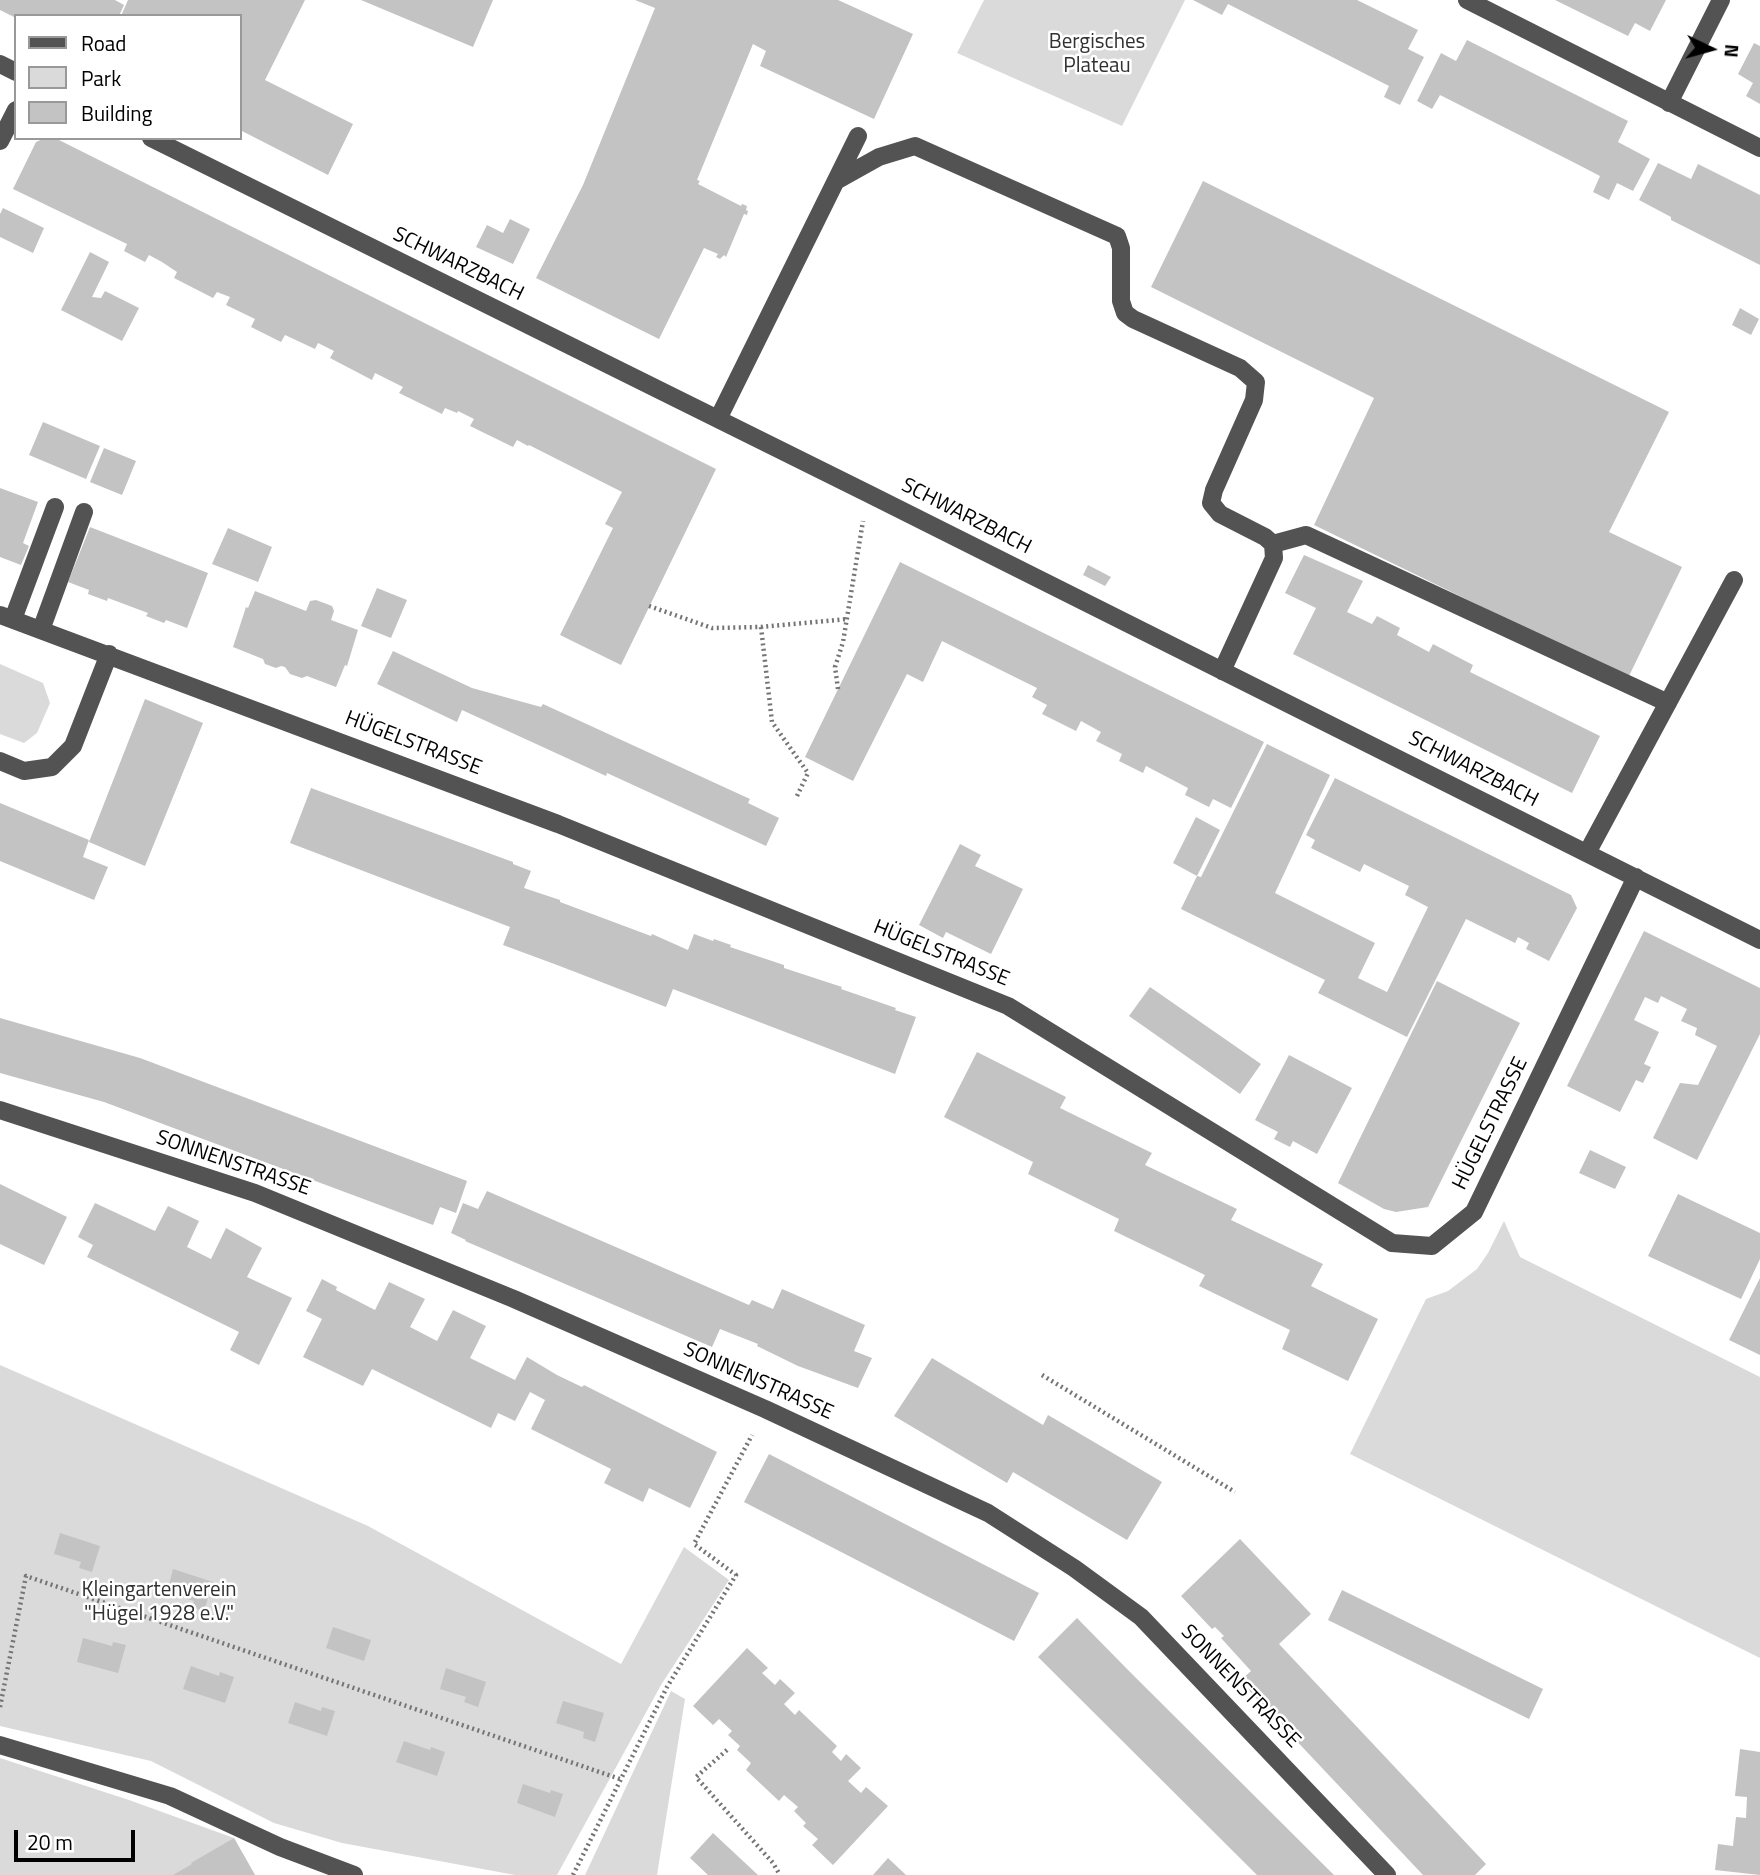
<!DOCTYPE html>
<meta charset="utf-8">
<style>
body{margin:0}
#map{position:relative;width:1760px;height:1875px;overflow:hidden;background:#fff;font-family:"Titillium Web",sans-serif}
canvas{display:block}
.legend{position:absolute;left:14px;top:14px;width:228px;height:126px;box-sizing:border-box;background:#fff;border:2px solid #999;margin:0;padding:9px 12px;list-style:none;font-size:21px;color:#000}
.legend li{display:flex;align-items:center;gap:14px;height:35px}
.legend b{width:35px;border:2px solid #999}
.north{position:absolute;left:1676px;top:14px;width:70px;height:70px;-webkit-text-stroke:5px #fff;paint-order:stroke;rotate:95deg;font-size:19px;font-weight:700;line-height:28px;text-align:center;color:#000}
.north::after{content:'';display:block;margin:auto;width:24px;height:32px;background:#000;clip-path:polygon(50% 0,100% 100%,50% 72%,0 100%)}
.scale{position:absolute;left:14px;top:1830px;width:121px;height:32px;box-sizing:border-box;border:4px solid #000;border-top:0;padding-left:9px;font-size:21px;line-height:24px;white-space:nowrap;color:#000;-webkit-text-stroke:5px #fff;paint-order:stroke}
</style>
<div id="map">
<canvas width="1760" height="1875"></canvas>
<ul class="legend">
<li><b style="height:9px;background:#535353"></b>Road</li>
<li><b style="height:19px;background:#dadada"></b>Park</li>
<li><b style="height:19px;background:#c3c3c3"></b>Building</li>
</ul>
<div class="north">N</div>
<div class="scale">20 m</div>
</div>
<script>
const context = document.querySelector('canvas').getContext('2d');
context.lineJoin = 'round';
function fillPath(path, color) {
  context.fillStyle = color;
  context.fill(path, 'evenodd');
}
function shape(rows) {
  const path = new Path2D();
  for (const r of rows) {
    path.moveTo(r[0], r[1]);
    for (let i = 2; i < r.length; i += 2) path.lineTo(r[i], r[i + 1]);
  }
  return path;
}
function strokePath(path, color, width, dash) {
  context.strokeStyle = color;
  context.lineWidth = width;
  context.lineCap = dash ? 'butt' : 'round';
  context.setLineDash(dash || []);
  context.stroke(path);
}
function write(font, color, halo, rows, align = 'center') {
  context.font = font + ' "Titillium Web",sans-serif';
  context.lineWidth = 5;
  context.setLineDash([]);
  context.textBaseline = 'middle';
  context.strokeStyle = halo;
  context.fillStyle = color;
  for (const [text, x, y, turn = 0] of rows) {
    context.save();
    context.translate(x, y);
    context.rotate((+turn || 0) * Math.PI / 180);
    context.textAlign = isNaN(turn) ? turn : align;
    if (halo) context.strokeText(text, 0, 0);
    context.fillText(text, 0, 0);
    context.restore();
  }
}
const green = shape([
 [984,0,1185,0,1122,126,957,53],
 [0,664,43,683,50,703,37,733,24,743,0,734],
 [1504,1221,1520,1257,1760,1377,1760,1658,1350,1454,1426,1299,1448,1291,1477,1269,1488,1253],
 [0,1365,368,1526,621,1664,684,1547,729,1580,661,1685,557,1875,515,1875,342,1843,274,1823,151,1761,0,1726],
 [671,1691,685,1699,657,1875,585,1875],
 [0,1758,129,1800,234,1838,255,1875,0,1875]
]);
const building = shape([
 [0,0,115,0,124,5,119,16,16,16,16,18,0,10],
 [128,0,305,0,265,80,353,124,328,175,240,130,240,16,121,16],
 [361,0,493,0,473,47],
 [635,0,838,0,913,34,874,119,760,66,766,51,753,44,697,180,700,181,698,184,741,206,742,204,747,206,746,210,748,211,747,215,744,214,726,257,724,255,720,259,716,257,718,254,704,248,659,339,536,278,583,185,655,8],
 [1193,0,1357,0,1418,30,1408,49,1424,57,1400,105,1384,97,1389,86,1228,4,1222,15],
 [1555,0,1666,0,1650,31,1635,23,1628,36],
 [1467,40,1628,121,1618,142,1650,159,1633,191,1617,183,1609,200,1593,192,1600,176,1573,162,1440,95,1432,109,1417,101,1441,53,1456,61],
 [1754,43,1760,46,1760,104,1746,96,1753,83,1738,74],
 [45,138,55,138,716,469,621,665,560,635,613,528,605,524,622,492,529,445,528,446,517,440,513,447,470,426,474,419,458,411,457,413,445,408,442,414,399,393,403,387,375,373,372,380,330,358,334,351,318,343,315,349,285,335,281,342,251,327,255,319,226,305,230,297,217,292,213,298,174,278,177,272,162,262,149,255,145,262,124,251,127,244,13,189,36,142],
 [1658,163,1691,179,1698,164,1760,195,1760,265,1671,220,1671,217,1639,200],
 [1203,181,1669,412,1609,532,1682,567,1628,678,1314,525,1374,398,1151,287],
 [3,208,44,228,33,253,0,237,0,214],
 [510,219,530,229,513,264,476,247,487,225,503,233],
 [90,252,109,262,92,297,101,298,105,291,139,308,122,341,61,310],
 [1740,308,1759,319,1751,335,1732,325],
 [43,422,100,446,86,479,29,455],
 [104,448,136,461,122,495,90,482],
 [0,488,38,502,23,543,29,546,21,565,0,557],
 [90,527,208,573,187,628,166,620,164,623,146,616,148,613,108,598,107,601,88,594,89,590,68,582],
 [228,528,272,547,258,582,212,564],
 [1304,555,1363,581,1347,612,1372,624,1377,616,1400,628,1397,635,1429,652,1433,644,1473,665,1470,672,1600,736,1572,793,1293,654,1316,608,1285,593],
 [900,562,1264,742,1231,808,1213,799,1209,807,1185,795,1188,788,1146,766,1143,773,1119,761,1122,754,1096,741,1101,732,1081,721,1076,731,1042,714,1047,705,1032,697,1037,688,942,641,923,682,907,674,853,781,805,757],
 [1088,565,1111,577,1105,586,1083,575],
 [377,588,407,600,391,638,361,626],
 [255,591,306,611,310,601,316,600,332,606,334,611,331,620,358,630,347,666,345,665,336,687,307,676,302,678,290,674,285,667,281,666,276,668,265,664,263,659,233,647,246,607,248,608],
 [393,651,472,688,541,707,543,704,750,799,748,803,779,818,766,846,607,773,606,776,462,710,457,722,377,684],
 [145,699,203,723,145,866,89,842],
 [1267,744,1330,775,1275,893,1375,943,1358,978,1387,992,1428,907,1405,895,1409,886,1364,864,1360,872,1311,848,1315,840,1306,835,1335,778,1571,895,1577,908,1549,961,1526,949,1529,943,1518,937,1515,943,1466,919,1407,1037,1318,993,1325,980,1181,909,1197,876,1201,877],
 [311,788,513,862,513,864,531,871,524,888,560,900,560,902,651,936,652,934,688,950,694,934,713,941,714,939,731,945,730,947,784,965,784,968,842,987,841,989,896,1008,895,1010,916,1017,895,1074,673,989,666,1007,557,965,503,945,510,927,290,843],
 [0,803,89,840,83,857,108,867,94,900,0,861],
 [1196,817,1220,830,1197,876,1173,863],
 [960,844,981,855,975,866,1023,889,991,954,946,932,943,938,919,925],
 [1644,931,1760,988,1760,1034,1697,1160,1653,1138,1680,1083,1698,1085,1717,1046,1695,1035,1697,1028,1681,1021,1687,1009,1661,996,1658,1003,1645,997,1634,1020,1659,1032,1644,1064,1651,1067,1643,1083,1636,1080,1620,1112,1567,1086],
 [1437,981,1520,1023,1428,1207,1396,1212,1384,1209,1338,1183],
 [1150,987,1261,1064,1240,1094,1129,1016],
 [0,1018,140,1058,467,1181,456,1213,440,1207,433,1225,104,1102,0,1073],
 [977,1052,1066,1097,1060,1108,1152,1153,1145,1165,1237,1209,1231,1220,1323,1264,1311,1286,1378,1319,1348,1381,1282,1349,1290,1330,1199,1286,1205,1275,1114,1231,1119,1219,1028,1174,1033,1162,944,1117],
 [1289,1055,1352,1088,1317,1154,1293,1141,1290,1147,1274,1139,1278,1132,1255,1120],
 [1590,1150,1626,1167,1615,1189,1579,1173],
 [0,1184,67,1217,44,1265,0,1244],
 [487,1191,749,1305,752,1300,773,1309,782,1289,865,1325,854,1351,872,1358,858,1388,798,1366,757,1346,758,1344,720,1329,712,1347,465,1241,466,1240,451,1233,463,1203,478,1209],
 [1678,1194,1760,1233,1760,1259,1741,1299,1648,1256],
 [95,1203,155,1231,168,1206,199,1221,187,1247,211,1259,226,1228,262,1248,247,1277,292,1298,259,1365,230,1350,239,1332,87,1257,93,1245,78,1237],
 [1760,1278,1760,1355,1729,1340],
 [322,1279,337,1287,336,1290,375,1310,389,1282,425,1299,410,1327,437,1341,453,1310,486,1326,470,1358,515,1380,527,1357,557,1375,582,1387,584,1385,717,1452,690,1508,649,1488,643,1502,604,1483,611,1469,531,1429,545,1400,530,1392,515,1421,498,1413,491,1428,372,1369,363,1386,303,1357,322,1319,306,1311],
 [932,1358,1043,1425,1048,1415,1162,1482,1127,1540,1013,1472,1007,1483,894,1416],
 [769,1454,1039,1593,1014,1641,744,1502],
 [60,1533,100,1546,92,1572,79,1568,81,1562,54,1554],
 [1240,1539,1311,1614,1279,1644,1486,1864,1475,1875,1423,1875,1240,1681,1251,1671,1221,1638,1224,1636,1215,1627,1212,1629,1181,1596],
 [173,1569,213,1582,204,1611,192,1608,194,1601,167,1593],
 [1342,1590,1543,1689,1529,1719,1328,1620],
 [1077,1618,1130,1672,1334,1875,1257,1875,1038,1657],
 [333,1627,371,1640,364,1661,326,1648],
 [83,1638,112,1646,113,1642,126,1645,118,1673,77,1662],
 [747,1648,768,1668,762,1673,775,1685,780,1679,795,1693,784,1704,795,1715,799,1710,837,1746,832,1752,841,1761,846,1754,861,1768,848,1781,861,1793,866,1787,888,1806,833,1865,812,1845,818,1839,803,1826,806,1823,794,1811,798,1807,784,1795,779,1801,746,1770,751,1763,737,1750,740,1746,728,1735,732,1731,719,1719,713,1725,693,1706],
 [191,1666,219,1676,220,1672,234,1677,225,1703,183,1689],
 [446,1668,486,1682,478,1707,464,1702,466,1697,440,1689],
 [563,1701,604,1713,595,1742,583,1738,584,1732,556,1723],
 [295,1702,321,1711,322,1707,335,1711,327,1736,288,1723],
 [404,1741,430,1750,431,1747,445,1752,437,1776,396,1762],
 [1740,1749,1760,1752,1760,1875,1715,1870,1718,1844,1733,1846,1736,1817,1746,1818,1747,1797,1735,1796],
 [523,1784,550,1793,551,1790,563,1794,555,1817,517,1803],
 [713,1833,758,1875,708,1875,690,1858],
 [234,1838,255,1875,173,1875,192,1864,191,1863],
 [888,1858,906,1875,873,1875]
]);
const path = shape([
 [649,606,712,628,761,627,847,619],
 [761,627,772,722,808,773,796,798],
 [838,689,835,667,843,642,863,521],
 [1042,1375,1235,1492],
 [0,1707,26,1576,620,1779],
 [727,1750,696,1777,773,1863,780,1875],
 [573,1875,667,1687,736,1575,694,1544,752,1435]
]);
const minor = shape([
 [1467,0,1760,148],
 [0,64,16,72],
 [1669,103,1721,0],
 [151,138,867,493,1760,940],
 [0,141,16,110],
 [836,181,879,157,915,146,1117,236,1121,248,1121,301,1125,313,1133,319,1240,368,1256,382,1254,400,1214,490,1211,503,1220,514,1265,537,1273,544,1274,558,1222,671],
 [718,419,858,136],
 [1273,544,1306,535,1668,703],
 [0,615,558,824,1008,1006,1392,1243,1432,1246,1474,1212,1636,877],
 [13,619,55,507],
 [41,630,84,512],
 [0,761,24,771,52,767,73,746,109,654],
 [1587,853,1734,580],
 [0,1110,255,1193,514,1299,765,1409,988,1513,1074,1568,1141,1617,1387,1875],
 [0,1745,170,1796,280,1847,354,1875]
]);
const parkNames = [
 ["Bergisches",1097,43],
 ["Plateau",1097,67],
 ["Kleingartenverein",159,1591],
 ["\"Hügel 1928 e.V.\"",159,1615]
];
const streetNames = [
 ["SCHWARZBACH",458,265,26],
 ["SCHWARZBACH",966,517,27],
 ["HÜGELSTRASSE",413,744,21],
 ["SCHWARZBACH",1473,770,27],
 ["HÜGELSTRASSE",941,954,22],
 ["HÜGELSTRASSE",1491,1124,-64],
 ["SONNENSTRASSE",233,1164,19],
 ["SONNENSTRASSE",758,1382,24],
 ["SONNENSTRASSE",1240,1687,46]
];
fillPath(green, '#dadada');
fillPath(building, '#c3c3c3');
strokePath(path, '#757575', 4.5, [2, 3.5]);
strokePath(minor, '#535353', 18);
write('21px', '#313131', '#fff', parkNames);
write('21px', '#000', '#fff', streetNames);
</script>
